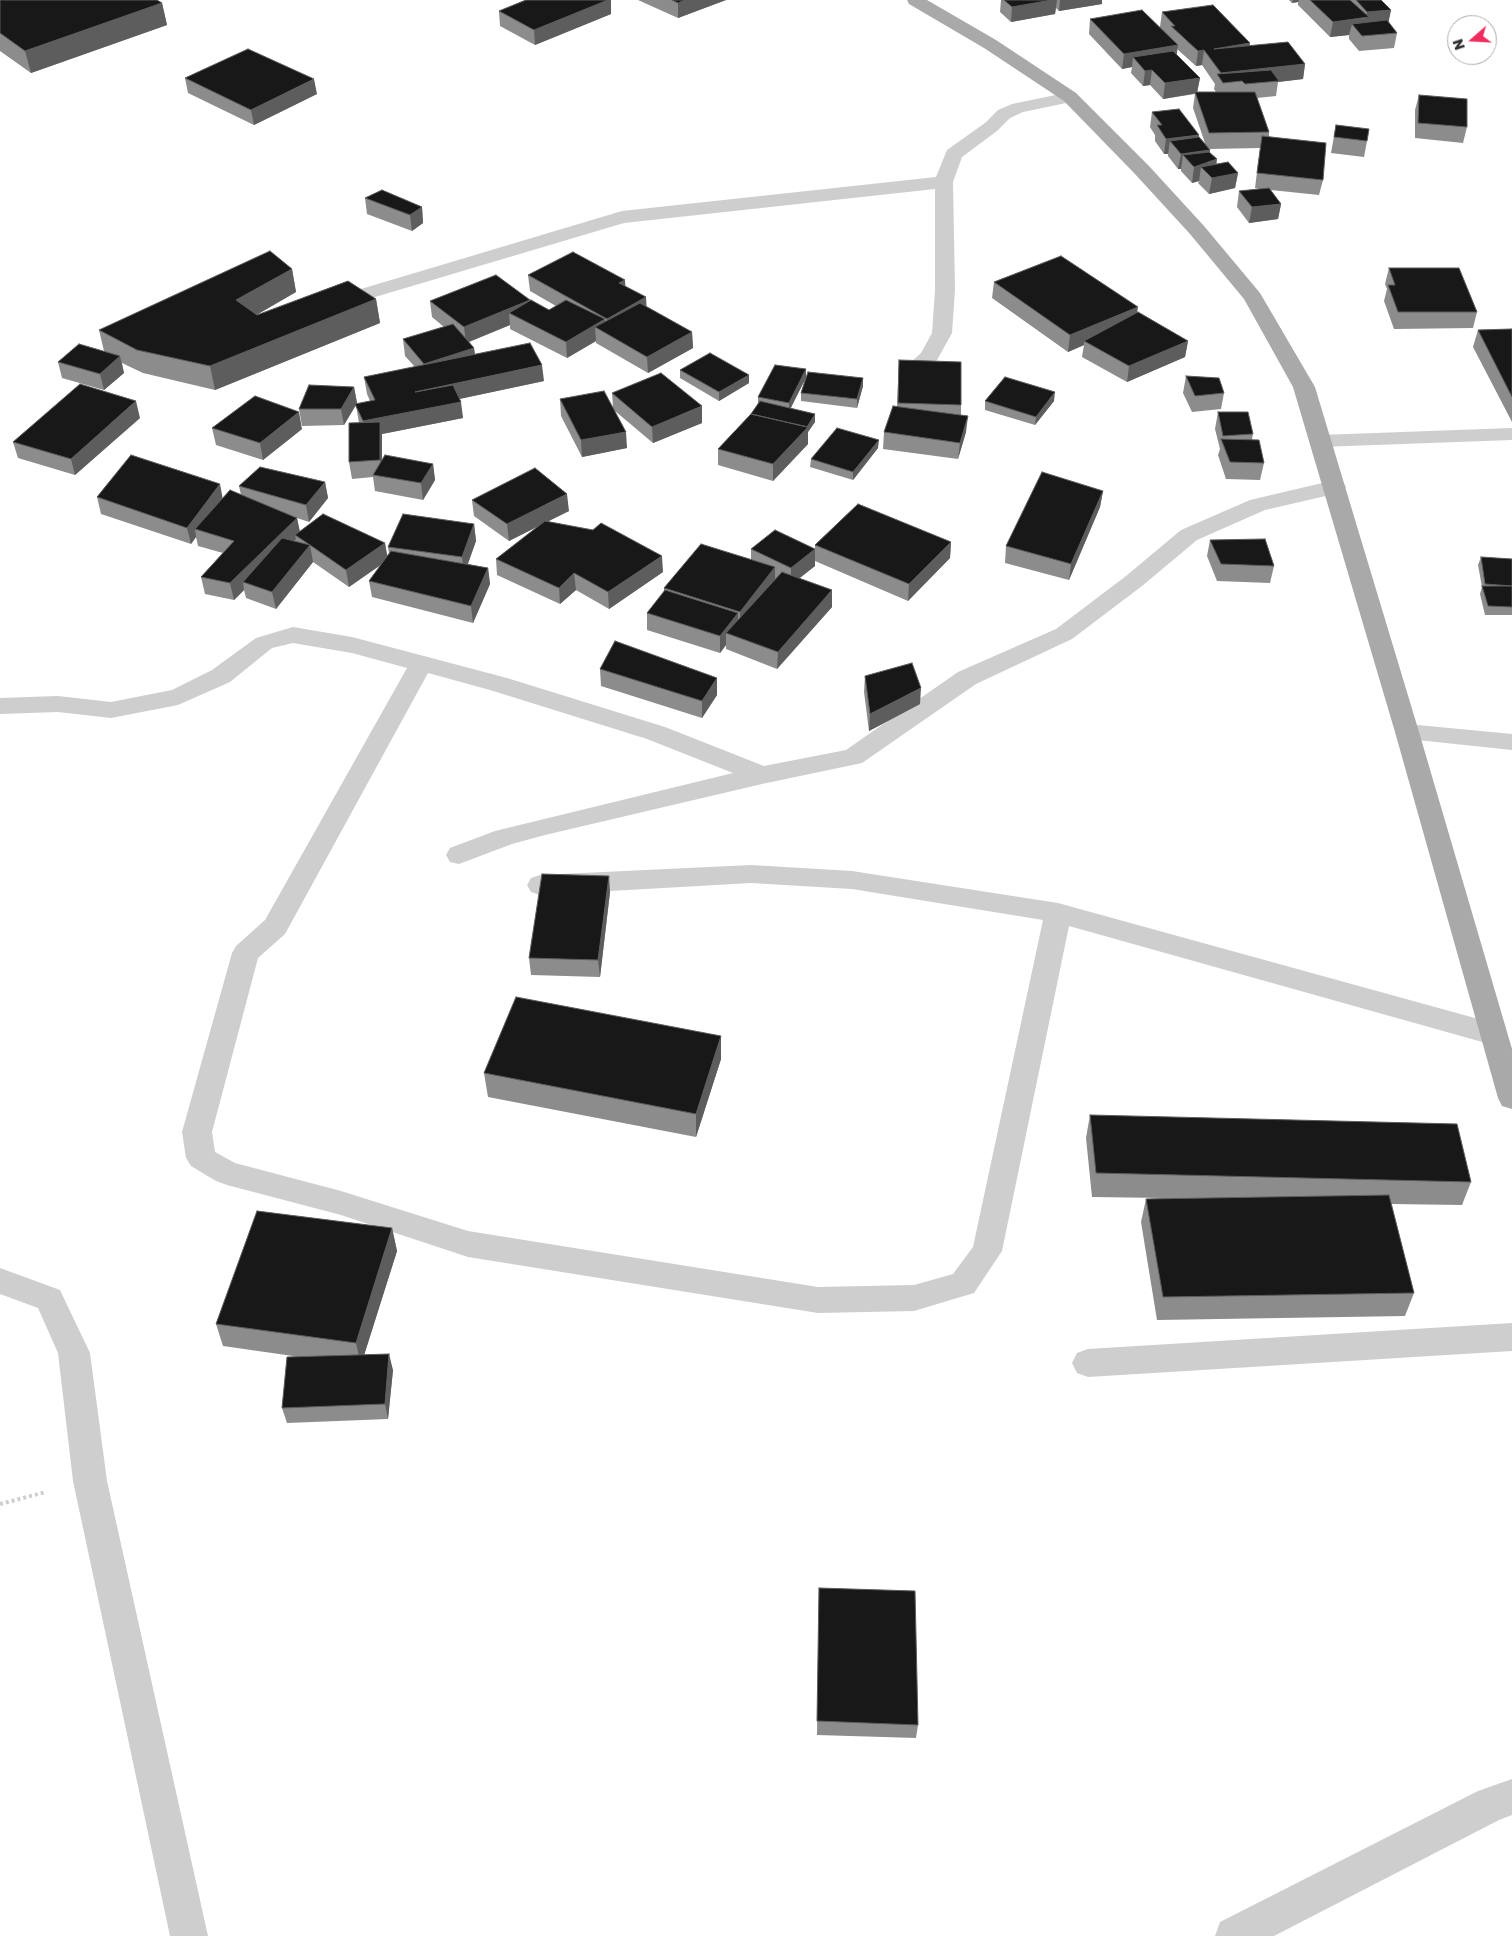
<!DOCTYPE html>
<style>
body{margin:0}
#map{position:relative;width:1512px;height:1936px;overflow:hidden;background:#fff;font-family:"Golos Text",sans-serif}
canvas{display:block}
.north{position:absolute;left:1447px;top:15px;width:50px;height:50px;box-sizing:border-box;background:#fff;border:1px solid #adadad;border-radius:50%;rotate:251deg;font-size:14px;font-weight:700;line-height:20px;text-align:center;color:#313131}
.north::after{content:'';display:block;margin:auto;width:18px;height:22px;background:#ef2c5d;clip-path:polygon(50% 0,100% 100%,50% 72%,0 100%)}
</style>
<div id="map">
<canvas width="1512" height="1936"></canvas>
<div class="north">N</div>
</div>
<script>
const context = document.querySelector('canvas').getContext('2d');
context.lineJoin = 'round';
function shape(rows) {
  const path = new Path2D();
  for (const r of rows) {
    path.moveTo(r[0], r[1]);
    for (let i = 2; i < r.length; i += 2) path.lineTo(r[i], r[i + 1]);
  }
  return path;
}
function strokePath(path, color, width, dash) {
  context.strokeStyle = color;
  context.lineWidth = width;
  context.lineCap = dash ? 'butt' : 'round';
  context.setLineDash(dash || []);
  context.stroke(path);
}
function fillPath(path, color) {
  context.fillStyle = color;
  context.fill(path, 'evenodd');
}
const path = shape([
 [0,1504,46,1492]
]);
const minor = shape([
 [1070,92,1076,93,1079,97,1076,101,1023,112,1010,118,997,131,962,157,953,182,955,290,952,333,937,360,918,375,911,377,904,375,901,371,921,353,932,333,935,290,935,189,624,223,365,300,358,302,351,300,348,296,351,292,622,211,936,177,947,150,985,123,998,110,1012,104,1070,92],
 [1512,428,1512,440,1320,447,1312,446,1309,441,1312,436,1320,435,1512,428],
 [1335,480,1343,482,1346,487,1343,492,1265,510,1197,540,1142,586,1072,639,976,684,862,763,762,784,545,835,512,844,459,864,450,862,446,855,450,848,495,831,733,773,647,739,490,690,428,673,285,934,258,958,212,1132,215,1152,235,1163,341,1191,468,1231,818,1287,914,1285,953,1274,973,1247,1043,920,852,889,751,883,540,895,531,892,527,885,531,878,540,875,751,865,852,871,1058,903,1493,1023,1503,1026,1507,1034,1503,1042,1493,1045,1069,926,1002,1251,974,1293,914,1311,818,1313,468,1257,341,1215,227,1185,216,1181,191,1166,186,1158,182,1132,232,953,236,946,265,920,407,668,352,653,293,643,272,648,230,682,178,705,111,718,58,712,0,714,0,698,58,696,111,702,172,690,212,670,256,638,293,627,352,637,507,678,665,727,764,766,846,750,958,672,1056,629,1126,576,1181,530,1250,500,1335,480],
 [1407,724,1512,734,1512,750,1398,738,1395,732,1398,726,1407,724],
 [0,1268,60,1290,90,1353,107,1481,208,1936,170,1936,73,1481,58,1353,38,1308,0,1294,0,1268],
 [1512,1323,1512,1351,1088,1377,1077,1373,1072,1363,1077,1353,1088,1349,1512,1323],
 [1512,1779,1512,1815,1499,1820,1274,1936,1215,1936,1220,1922,1478,1791,1512,1779]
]);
const major = shape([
 [907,0,927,0,996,40,1076,93,1149,166,1204,226,1260,293,1315,387,1419,732,1512,1049,1512,1109,1502,1106,1498,1098,1395,732,1293,387,1244,299,1190,234,1135,174,1064,101,984,48,909,4,907,0]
]);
const wall = shape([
 [0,0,162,3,167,25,31,73,0,51],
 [526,0,611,0,611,14,535,45,500,26,499,11],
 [638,0,726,0,678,18],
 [1001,0,1102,0,1102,4,1059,11,1056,8,1055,14,1011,22,1000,12],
 [1289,0,1381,0,1391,10,1388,22,1397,33,1394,48,1359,51,1349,39,1349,35,1330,37,1298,5,1298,2,1292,3],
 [1162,12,1250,46,1305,64,1303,79,1278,82,1276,96,1257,98,1269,132,1269,137,1323,180,1319,195,1271,190,1281,204,1278,219,1249,223,1237,207,1239,191,1259,189,1255,188,1260,148,1209,149,1210,150,1210,153,1217,164,1238,173,1235,188,1209,194,1198,183,1199,181,1192,183,1181,171,1181,169,1178,169,1168,156,1168,154,1164,154,1155,141,1155,135,1150,127,1152,112,1199,137,1205,143,1193,108,1195,94,1163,99,1150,85,1143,86,1131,73,1132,67,1122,69,1089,34,1090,19,1160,27],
 [1177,49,1196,66,1202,65,1215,84,1214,89,1216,92,1197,92,1200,78,1176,55],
 [185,78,317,94,254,125,188,93],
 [1419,95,1467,127,1463,143,1415,138,1415,110],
 [1336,125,1367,141,1364,157,1331,153],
 [365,198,422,207,423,223,412,231,367,214],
 [1389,268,1477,312,1473,328,1394,329,1384,301,1387,289,1385,284],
 [292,269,296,292,256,315,376,299,380,323,215,390,143,373,122,363,124,373,104,390,62,378,58,362,104,351,99,330],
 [528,275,625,286,646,307,692,332,693,348,648,373,596,343,596,341,567,358,510,329,510,325,469,342,474,348,475,354,544,381,459,399,463,418,382,434,382,460,433,464,435,480,423,500,375,491,373,477,352,479,349,462,359,423,356,405,344,425,302,426,299,409,354,387,357,403,356,404,370,401,367,394,364,377,415,367,405,356,403,339,444,327,432,317,430,301,530,301,549,310,556,306,530,291],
 [994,282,1137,313,1188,341,1185,357,1127,382,1082,357,1084,345,1068,352,992,298],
 [1512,329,1512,422,1473,347,1478,330],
 [899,360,961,405,961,415,966,432,958,459,883,449,884,432,897,406],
 [806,369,806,377,863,378,863,386,857,408,801,401,801,393,805,379,791,408,815,422,808,432,808,444,773,481,718,465,718,449,751,414,758,404,758,397],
 [680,370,749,383,719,401,680,378],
 [1186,376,1224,393,1221,409,1192,412,1183,393],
 [612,393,702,423,653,443,615,411,627,448,582,457,561,416,560,399,613,407],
 [985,401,1054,401,1035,425,985,410],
 [1218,412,1253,434,1252,439,1264,463,1260,480,1226,479,1218,455,1220,449,1215,429],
 [140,418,75,475,18,458,13,442],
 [212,428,302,429,263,460,216,445],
 [878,448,853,480,810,467,811,459],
 [325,482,328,498,309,522,297,518,300,531,385,543,387,556,389,553,388,547,474,524,476,541,468,564,488,568,490,584,473,623,372,597,369,581,381,564,349,587,313,562,276,609,246,598,244,590,234,600,205,594,201,577,223,553,198,546,196,537,191,544,101,514,97,497,223,498,241,495,239,486],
 [1103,491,1100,507,1069,580,1005,563,1006,546],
 [472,500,569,511,548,521,663,572,609,609,576,590,560,604,497,575,496,559,538,526,509,541,474,516],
 [1210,540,1274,566,1270,583,1217,581,1207,556],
 [951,542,950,558,908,601,815,561,815,566,799,578,832,607,777,669,726,649,726,645,720,653,647,630,647,613,664,592,664,588,751,559,751,549,815,549,815,545],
 [1481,557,1512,559,1512,615,1485,615,1480,594,1482,587,1478,565],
 [600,669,717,695,702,718,601,686],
 [865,676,920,704,869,731,864,692],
 [610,892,600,977,531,975,529,958],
 [721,1036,721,1059,696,1137,488,1097,484,1073],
 [1090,1115,1471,1182,1462,1205,1391,1204,1414,1293,1405,1316,1157,1320,1141,1222,1146,1199,1164,1198,1092,1197,1086,1138],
 [392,1228,397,1251,364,1355,393,1370,388,1419,287,1423,282,1408,300,1357,223,1346,216,1324],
 [819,1588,918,1725,916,1738,817,1735]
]);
const shadedWall = shape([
 [608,0,611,0,611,14,535,45,534,30],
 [685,0,726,0,678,18,678,3],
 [1052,0,1057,0,1055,14,1011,22,1012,7],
 [1060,0,1102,0,1102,4,1059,11],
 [1293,0,1299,0,1298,2,1292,3],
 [162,3,167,25,31,73,25,51],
 [1391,10,1388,25,1352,24,1349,35,1330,37,1333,22,1366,18,1367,12],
 [1250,43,1248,58,1214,49],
 [1178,45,1176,60,1133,57,1132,67,1122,69,1124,54],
 [1204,50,1202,65,1196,66,1198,51],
 [1305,64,1303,79,1278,82,1242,81,1220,79,1221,73],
 [1152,70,1150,85,1143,86,1145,71],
 [1200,78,1197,93,1163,99,1165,83],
 [314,79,317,94,254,125,251,110],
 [1199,135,1196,150,1170,141,1168,154,1164,154,1166,139],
 [1210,150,1208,163,1217,159,1215,175,1201,167,1199,181,1192,183,1194,167,1183,155,1181,169,1178,169,1181,154],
 [1238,173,1235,188,1209,194,1212,178],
 [1281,204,1278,219,1249,223,1252,207],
 [422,207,423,223,412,231,410,215],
 [292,269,296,292,241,324,236,300],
 [625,280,626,296,619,283],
 [646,297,647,314,608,335,607,319],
 [376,299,380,323,215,390,210,366],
 [530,300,531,316,509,313,510,325,466,343,464,327],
 [1138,307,1135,324,1084,341,1084,345,1068,352,1070,335],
 [605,319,606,333,595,327,596,341,567,358,566,342],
 [692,332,693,348,648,373,647,357],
 [1188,341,1185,357,1127,382,1129,366],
 [474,348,476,364,426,380,424,364],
 [120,356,124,373,104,390,100,374],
 [542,365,544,381,417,408,415,392],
 [806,369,806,378,789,411,789,403],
 [749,375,749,383,719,401,719,392],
 [863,378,863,386,857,408,857,399],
 [354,387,357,403,344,425,341,409],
 [1055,392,1054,401,1035,425,1036,417],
 [136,401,140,418,75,475,71,459],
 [461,402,463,418,382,434,382,477,380,460,365,437,363,421],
 [702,406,702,423,653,443,652,427],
 [299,412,302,429,263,460,260,443],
 [815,414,815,422,808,432,808,444,773,481,773,464,804,431],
 [968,416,966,432,958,459,960,443],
 [626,432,627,448,582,457,581,440],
 [879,440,878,448,853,480,853,472],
 [433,464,435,480,423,500,421,483],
 [325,482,328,498,309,522,306,505],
 [220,484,223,500,195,529,196,537,191,544,187,528],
 [1103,491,1100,507,1069,580,1071,564],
 [567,494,569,511,509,541,507,524],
 [297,518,300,534,295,535,296,539,250,584,243,582,244,590,234,600,230,583],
 [474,524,476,541,464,574,462,557],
 [951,542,950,558,908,601,909,584],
 [385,543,388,560,349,587,346,570],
 [310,545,313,562,276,609,272,592],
 [815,549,815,566,791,585,791,568],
 [662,556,663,572,609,609,608,592],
 [775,567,775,584,740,629,740,612],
 [488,568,490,584,473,623,471,606],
 [574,573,576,590,560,604,559,588],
 [832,590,832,607,777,669,778,652],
 [738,613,738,630,726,633,726,645,720,653,720,636],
 [717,678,717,695,702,718,702,701],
 [921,688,920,704,869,731,870,714],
 [609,876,610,892,600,977,598,960],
 [721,1036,721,1059,696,1137,696,1114],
 [392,1228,397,1251,361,1365,356,1343],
 [389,1354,393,1370,388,1419,385,1404]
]);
const building = shape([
 [0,0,157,0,162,3,25,51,0,33,0,0],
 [526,0,608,0,534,30,499,11,526,0],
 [672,0,685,0,678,3,672,0],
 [1004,0,1052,0,1012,7,1004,0],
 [1310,0,1350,0,1369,17,1333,22,1310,0],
 [1356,0,1381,0,1391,10,1367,12,1356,0],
 [1213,5,1250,43,1214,49,1288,42,1305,64,1221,73,1204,50,1198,51,1171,26,1175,26,1162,12,1213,5],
 [1142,10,1178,45,1124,54,1090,19,1142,10],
 [1387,20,1397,33,1362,36,1352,24,1387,20],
 [248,49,314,79,251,110,185,78,248,49],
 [1173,51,1200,78,1165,83,1152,70,1145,71,1133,57,1173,51],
 [1271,70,1279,81,1245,84,1242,81,1223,83,1217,74,1271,70],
 [1195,92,1255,92,1269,132,1209,133,1195,92],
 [1419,95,1467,99,1467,127,1418,123,1419,95],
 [1179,109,1199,135,1166,139,1157,125,1162,125,1152,112,1179,109],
 [1336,125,1369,129,1367,141,1334,137,1336,125],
 [1262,136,1326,143,1323,180,1257,173,1262,136],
 [1199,137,1210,150,1181,154,1170,141,1199,137],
 [1209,152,1217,159,1194,167,1183,155,1209,152],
 [1228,162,1238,173,1212,178,1201,167,1228,162],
 [1269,188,1281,204,1252,207,1239,191,1269,188],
 [382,190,422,207,410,215,365,198,382,190],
 [270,251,292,269,236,300,257,315,348,281,376,299,210,366,137,350,99,330,270,251],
 [573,252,625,280,619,283,646,297,607,319,528,275,573,252],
 [1061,256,1138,307,1070,335,994,282,1061,256],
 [1389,268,1459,268,1477,312,1398,312,1388,285,1395,285,1389,268],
 [496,275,530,300,464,327,430,301,496,275],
 [531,300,549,310,566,300,605,319,566,342,509,313,531,300],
 [640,303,692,332,647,357,595,327,640,303],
 [1138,312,1188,341,1129,366,1084,341,1138,312],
 [453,324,474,348,424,364,403,339,453,324],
 [1512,329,1512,397,1478,330,1512,329],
 [530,343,542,365,415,392,453,385,461,402,363,421,355,404,375,400,364,377,530,343],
 [79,344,120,356,100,374,58,362,79,344],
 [710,353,749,375,719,392,680,370,710,353],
 [899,360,961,362,961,405,898,403,899,360],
 [775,365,806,369,789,403,758,397,775,365],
 [808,372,863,378,857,399,801,393,808,372],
 [661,373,702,406,652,427,612,393,661,373],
 [1186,376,1219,378,1224,393,1195,396,1186,376],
 [1005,377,1055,392,1036,417,985,401,1005,377],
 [80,384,136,401,71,459,13,442,80,384],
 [309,385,354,387,341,409,299,409,309,385],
 [604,391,626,432,581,440,560,399,604,391],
 [255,396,299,412,260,443,212,428,255,396],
 [760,401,815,414,807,427,751,414,760,401],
 [893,406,968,416,960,443,884,432,893,406],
 [1218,412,1248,412,1253,434,1223,436,1218,412],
 [751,414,808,427,773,464,718,449,751,414],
 [380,422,380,460,349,462,349,423,380,422],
 [837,428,879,440,853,472,811,459,837,428],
 [1221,439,1259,440,1264,463,1230,462,1221,439],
 [131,455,220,484,187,528,97,497,131,455],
 [385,455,433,464,421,483,373,475,385,455],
 [260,467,325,482,306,505,239,486,260,467],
 [535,468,567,494,507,524,472,500,535,468],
 [1042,472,1103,491,1071,564,1006,546,1042,472],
 [230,490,297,518,230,583,201,577,234,541,195,529,230,490],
 [858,504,951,542,909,584,815,545,858,504],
 [323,514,385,543,346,570,310,545,272,592,243,582,282,538,310,545,295,535,323,514],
 [403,514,474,524,462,557,388,547,403,514],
 [545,521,593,530,601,523,662,556,608,592,574,573,559,588,496,559,545,521],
 [775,530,815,549,791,568,751,549,775,530],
 [1265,539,1274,566,1221,564,1210,540,1265,539],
 [701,544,775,567,740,612,664,588,701,544],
 [391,551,488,568,471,606,369,581,391,551],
 [1481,557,1512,559,1512,586,1485,584,1481,557],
 [782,572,832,590,778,652,726,633,782,572],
 [1482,586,1512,586,1512,607,1488,606,1482,586],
 [665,590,738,613,720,636,647,613,665,590],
 [615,641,717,678,702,701,600,669,615,641],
 [912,663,921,688,870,714,865,676,912,663],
 [542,874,609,876,598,960,529,958,542,874],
 [516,997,721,1036,696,1114,484,1073,516,997],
 [1090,1115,1457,1124,1471,1182,1096,1173,1090,1115],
 [1389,1195,1414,1293,1163,1297,1146,1199,1389,1195],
 [257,1211,392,1228,356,1343,216,1324,257,1211],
 [389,1354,385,1404,282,1408,287,1357,389,1354],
 [819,1588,915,1591,918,1725,817,1721,819,1588]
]);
strokePath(path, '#cecece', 4, [3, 3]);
fillPath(minor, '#cecece');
fillPath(major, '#a9a9a9');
fillPath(wall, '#8c8c8c');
fillPath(shadedWall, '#5d5d5d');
fillPath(building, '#181818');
strokePath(building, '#5d5d5d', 1);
</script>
